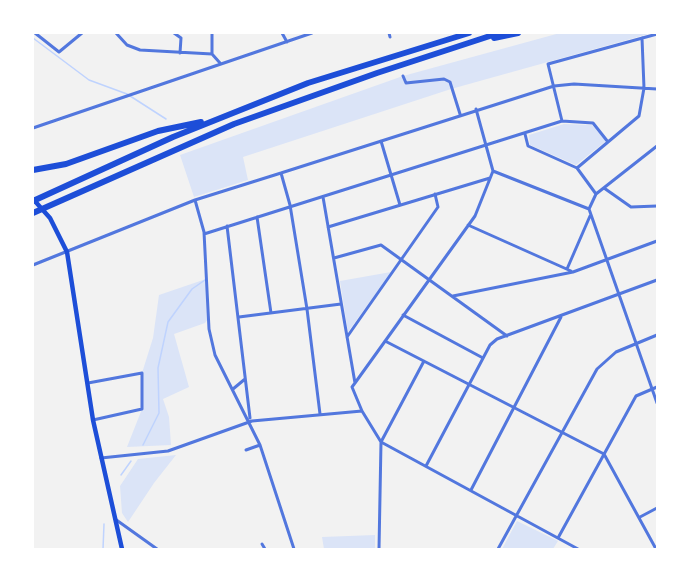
<!DOCTYPE html>
<style>
body{margin:0}
#map{position:relative;width:690px;height:582px;overflow:hidden;background:#f2f2f2;font-family:"Zilla Slab",serif}
canvas{display:block}
.frame{position:absolute;inset:0;border:34px solid #fff;pointer-events:none}
</style>
<div id="map">
<canvas width="690" height="582"></canvas>
<div class="frame"></div>
</div>
<script>
const context = document.querySelector('canvas').getContext('2d');
context.lineJoin = 'round';
function fillPath(path, color) {
  context.fillStyle = color;
  context.fill(path, 'evenodd');
}
function shape(rows) {
  const path = new Path2D();
  for (const r of rows) {
    path.moveTo(r[0], r[1]);
    for (let i = 2; i < r.length; i += 2) path.lineTo(r[i], r[i + 1]);
  }
  return path;
}
function strokePath(path, color, width, dash) {
  context.strokeStyle = color;
  context.lineWidth = width;
  context.lineCap = dash ? 'butt' : 'round';
  context.setLineDash(dash || []);
  context.stroke(path);
}
const green = shape([
 [560,33,652,33,451,89,243,157,248,180,194,197,180,155,403,76],
 [564,124,592,125,606,141,576,165,530,145,529,135],
 [391,272,348,332,340,281],
 [206,279,208,319,205,323,174,334,189,387,163,399,169,417,171,445,127,447,142,409,142,373,153,338,159,295],
 [176,455,154,483,128,522,122,513,120,486,138,459],
 [517,521,558,541,553,549,502,549],
 [375,535,375,549,324,549,322,537]
]);
const stream = shape([
 [33,38,89,80,127,94,166,119],
 [143,445,159,413,158,368,168,322,192,289,205,280],
 [121,475,131,461],
 [103,549,104,524]
]);
const minor = shape([
 [35,33,59,52,82,33],
 [116,33,127,45,140,50,212,54],
 [174,33,181,38,180,53],
 [212,33,212,54,220,63],
 [282,33,287,42],
 [389,33,390,37],
 [403,76,406,83,444,79,450,82,460,114],
 [476,109,493,171],
 [562,121,548,64,657,34],
 [33,128,312,33],
 [525,134,528,146,577,168],
 [381,141,400,205],
 [493,171,589,209,657,403],
 [604,188,631,207,657,206],
 [596,194,577,168,639,116,644,88,642,38],
 [323,197,355,383,352,387,362,411],
 [195,200,204,232,209,329,215,355,260,445,294,549],
 [589,209,596,194,657,146],
 [257,217,271,313],
 [468,225,571,271],
 [227,226,250,418],
 [328,227,490,178],
 [204,234,562,121,593,123,608,142],
 [334,258,381,245,507,336],
 [33,265,195,200,281,173],
 [567,269,590,216],
 [453,296,573,272,657,241],
 [403,315,483,358],
 [239,317,341,304],
 [347,337,438,207,435,194],
 [385,341,604,454,656,549],
 [88,383,142,373,142,409,93,420],
 [355,383,475,216,493,171],
 [233,389,245,379],
 [320,414,307,309,290,205,281,173,554,86,574,84,657,89],
 [246,450,260,445],
 [101,458,168,451,252,421,362,411,381,442,578,549],
 [426,466,490,345,497,339,657,280],
 [471,490,561,317],
 [640,517,657,508],
 [115,519,157,549],
 [558,538,636,396,657,387],
 [262,544,265,549],
 [379,549,381,442,424,361],
 [498,549,597,369,616,352,657,335]
]);
const secondary = shape([
 [33,199,50,218,67,252,93,420,122,549]
]);
const motorway = shape([
 [494,38,518,33],
 [33,170,66,164,158,131,201,122],
 [33,201,173,137,308,83,469,33],
 [33,213,234,124,377,73,499,33]
]);
fillPath(green, '#dbe4f7');
strokePath(stream, '#bfd3fe', 1.5);
strokePath(minor, '#5277de', 3);
strokePath(secondary, '#1d4ed8', 4.5);
strokePath(motorway, '#1d4ed8', 6);
</script>
